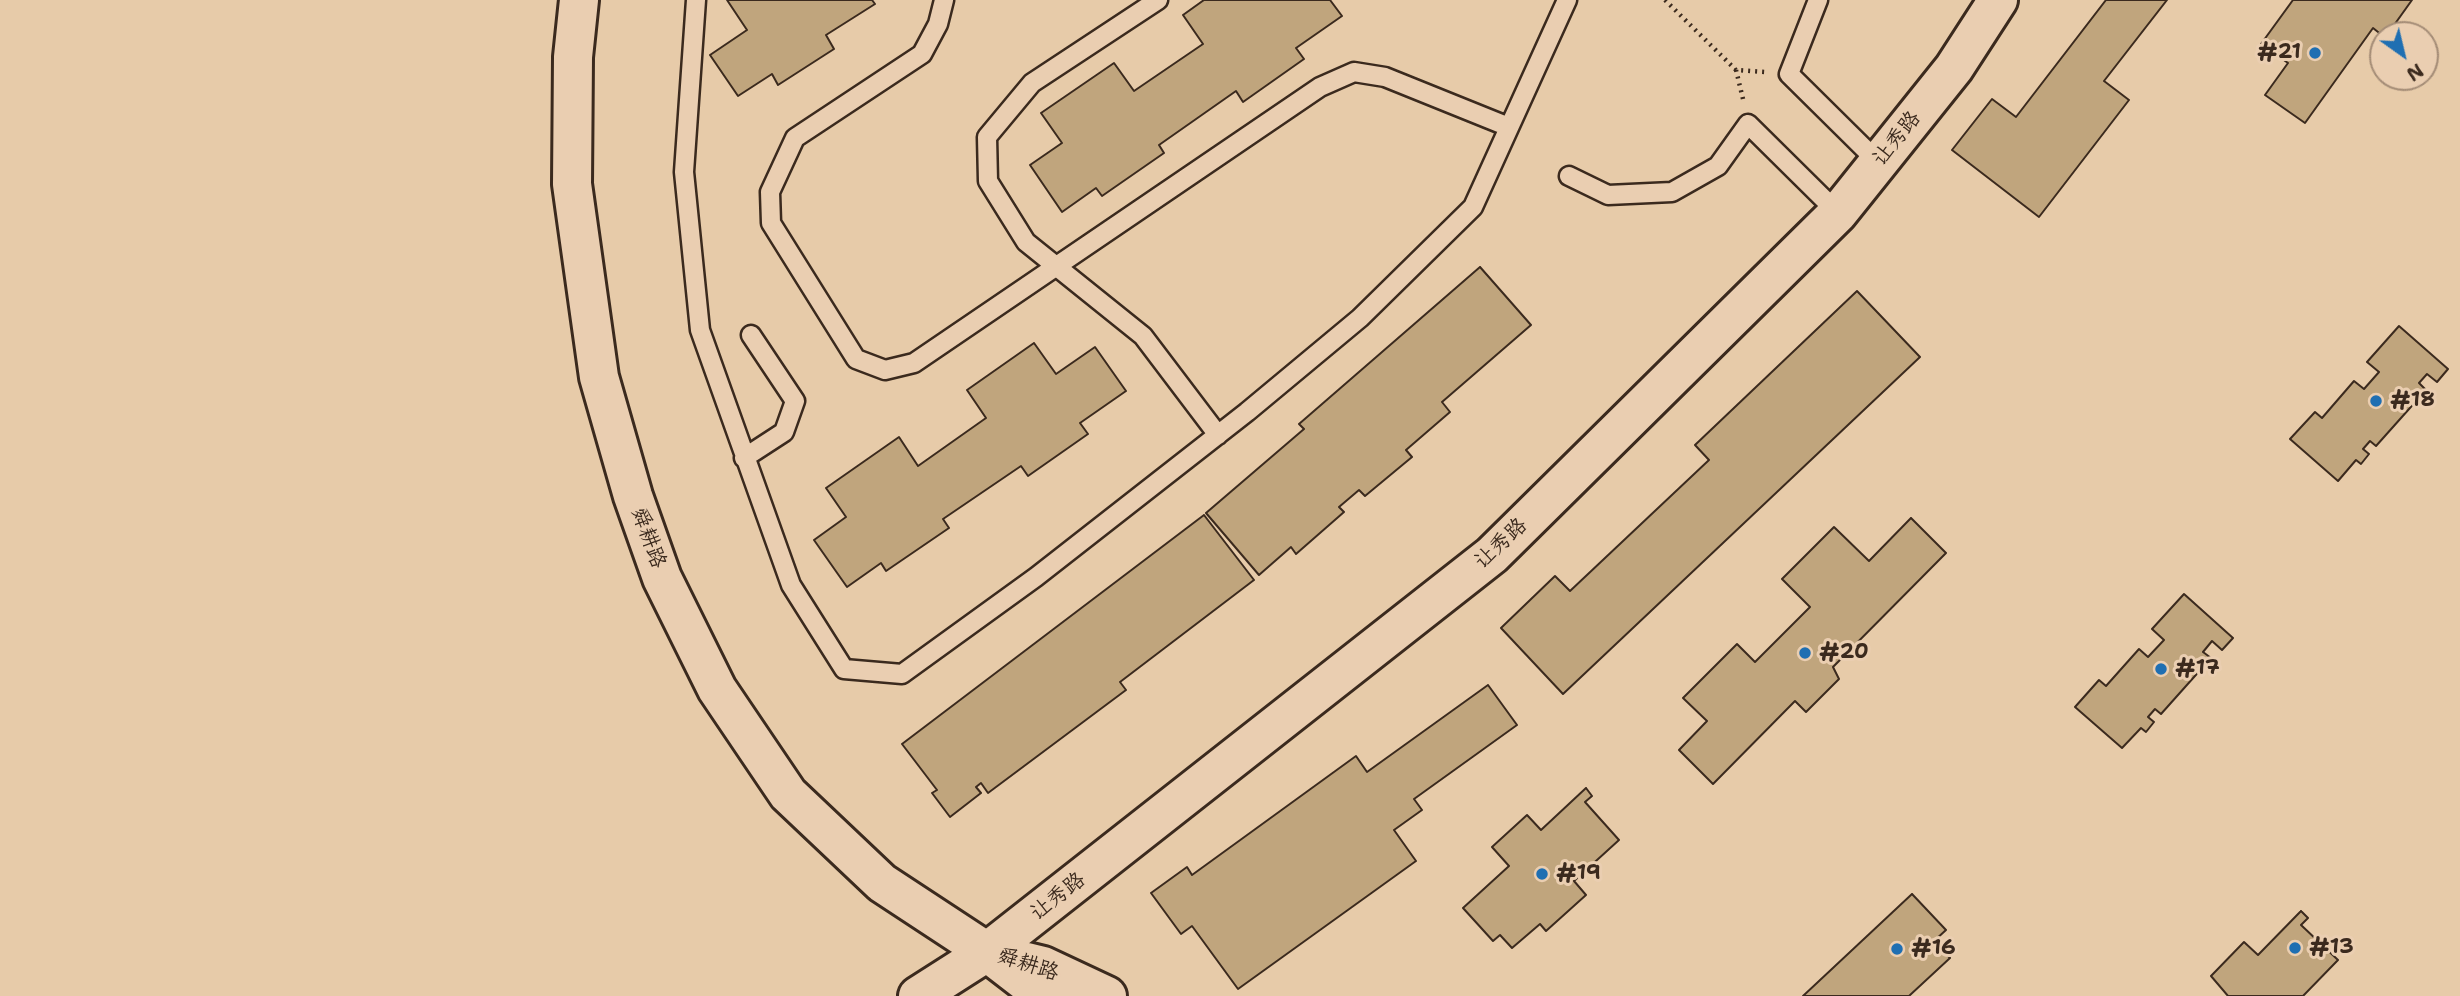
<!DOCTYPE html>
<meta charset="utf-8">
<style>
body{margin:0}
#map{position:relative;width:2460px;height:996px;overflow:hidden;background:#e7cba9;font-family:"Shantell Sans",sans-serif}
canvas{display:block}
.north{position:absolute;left:2369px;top:21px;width:70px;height:70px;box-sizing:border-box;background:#eaceb1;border:2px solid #a48c76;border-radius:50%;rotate:146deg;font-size:19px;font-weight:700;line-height:28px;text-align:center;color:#3b2a1e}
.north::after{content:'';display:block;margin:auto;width:24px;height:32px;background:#1f6fb2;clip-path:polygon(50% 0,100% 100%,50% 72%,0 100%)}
</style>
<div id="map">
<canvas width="2460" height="996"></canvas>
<div class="north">N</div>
</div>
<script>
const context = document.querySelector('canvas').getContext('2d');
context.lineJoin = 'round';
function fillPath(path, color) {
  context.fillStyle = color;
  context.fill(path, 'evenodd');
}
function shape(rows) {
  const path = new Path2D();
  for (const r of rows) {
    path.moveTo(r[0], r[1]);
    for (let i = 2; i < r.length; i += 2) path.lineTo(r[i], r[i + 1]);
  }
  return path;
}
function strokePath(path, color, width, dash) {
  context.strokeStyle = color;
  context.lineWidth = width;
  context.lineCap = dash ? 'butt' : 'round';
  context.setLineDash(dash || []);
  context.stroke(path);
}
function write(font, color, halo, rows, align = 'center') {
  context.font = font + ' "Shantell Sans","LXGW WenKai TC",sans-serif';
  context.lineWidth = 6;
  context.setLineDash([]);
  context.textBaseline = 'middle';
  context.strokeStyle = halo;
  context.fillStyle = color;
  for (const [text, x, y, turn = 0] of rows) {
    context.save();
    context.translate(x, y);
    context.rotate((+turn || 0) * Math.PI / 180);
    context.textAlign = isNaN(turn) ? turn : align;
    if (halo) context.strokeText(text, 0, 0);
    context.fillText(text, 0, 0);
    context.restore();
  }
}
const building = shape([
 [727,0,872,0,875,4,826,35,834,49,778,85,772,74,738,96,710,55,747,30,727,0],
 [1204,0,1330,0,1342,16,1296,48,1304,59,1243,102,1236,91,1159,145,1164,153,1102,196,1096,188,1062,212,1030,165,1062,143,1041,113,1114,63,1134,91,1203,44,1183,15,1204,0],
 [2106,0,2167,0,2104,81,2129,100,2039,217,1952,150,1992,99,2016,117,2106,0],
 [2293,0,2412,0,2387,35,2383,36,2373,28,2305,123,2265,95,2288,63,2261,44,2293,0],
 [1480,267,1531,325,1442,402,1450,412,1406,450,1412,457,1365,496,1359,490,1339,507,1344,512,1296,554,1291,547,1259,575,1206,513,1304,429,1299,424,1480,267],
 [1857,291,1920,357,1563,694,1501,628,1555,576,1570,591,1709,460,1695,445,1857,291],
 [2399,326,2448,369,2437,382,2427,374,2419,383,2426,390,2376,446,2370,441,2363,449,2369,454,2361,464,2356,460,2338,481,2290,439,2315,412,2322,418,2354,381,2364,389,2379,372,2367,362,2399,326],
 [1034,343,1056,374,1095,347,1126,391,1080,423,1088,434,1028,476,1021,466,943,519,949,528,886,571,881,563,847,587,814,540,846,517,826,488,899,437,918,466,986,418,967,390,1034,343],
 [1204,515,1254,580,1120,682,1126,690,988,793,981,783,976,787,981,793,950,817,932,793,937,790,902,744,1204,515],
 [1911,518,1946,553,1833,667,1839,679,1806,712,1795,701,1713,784,1679,750,1707,721,1683,698,1737,644,1755,662,1810,607,1782,579,1834,527,1869,561,1911,518],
 [2184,594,2233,638,2222,650,2212,641,2203,652,2211,658,2161,714,2155,709,2148,717,2154,722,2146,732,2141,728,2122,748,2075,707,2099,680,2106,686,2139,649,2148,657,2164,640,2152,629,2184,594],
 [1488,685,1517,725,1414,799,1422,810,1394,830,1416,861,1238,989,1192,926,1181,934,1151,893,1187,867,1192,875,1356,756,1367,772,1488,685],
 [1586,788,1592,796,1585,802,1619,840,1574,881,1586,895,1546,931,1540,924,1512,948,1500,935,1493,941,1463,908,1509,866,1492,847,1527,815,1541,830,1586,788],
 [1912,894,1946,930,1934,941,1950,958,1909,996,1803,996,1912,894],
 [2301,911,2308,918,2301,925,2338,960,2303,996,2228,996,2211,976,2244,942,2258,955,2301,911]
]);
const path = shape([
 [1665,0,1736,70],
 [1743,99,1736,70,1765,72]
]);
const lane = shape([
 [696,0,684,172,700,330,791,585,844,669,902,674,1036,577,1247,412,1360,318,1473,207,1567,0],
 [944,0,938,24,922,54,795,138,770,192,771,223,856,359,885,370,914,363,1320,87,1354,72,1385,77,1509,127],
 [1158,0,1032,83,987,137,988,181,1026,242,1143,336,1218,435],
 [1818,0,1789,74,1879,163],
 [1569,176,1608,195,1672,192,1718,166,1748,124,1838,213],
 [744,458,784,432,795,401,751,335]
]);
const secondary = shape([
 [579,0,573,57,572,184,599,377,633,496,662,578,717,689,788,794,882,883,987,952,1044,996],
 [1010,958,1043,966,1107,996],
 [918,996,987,952,1492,555,1838,213,1954,68,1998,0]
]);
const markers = [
 [2315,53,7,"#1f6fb2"],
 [2376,401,7,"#1f6fb2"],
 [1805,653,7,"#1f6fb2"],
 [2161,669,7,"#1f6fb2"],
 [1542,874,7,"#1f6fb2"],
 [2295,948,7,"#1f6fb2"],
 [1897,949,7,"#1f6fb2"]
];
const poiNames = [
 ["#21",2301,53,"right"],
 ["#18",2390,401],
 ["#20",1819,653],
 ["#17",2175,669],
 ["#19",1556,874],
 ["#13",2309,948],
 ["#16",1911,949]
];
const streetNames = [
 ["让秀路",1897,139,-51],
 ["舜耕路",648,538,70],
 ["让秀路",1501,544,-43],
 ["让秀路",1058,897,-38],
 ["舜耕路",1028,965,18]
];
fillPath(building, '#c0a57d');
strokePath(building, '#3b2a1e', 2);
strokePath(lane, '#3b2a1e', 23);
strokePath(secondary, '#3b2a1e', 44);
strokePath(path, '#3b2a1e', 4.5, [2, 5]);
strokePath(lane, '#eaceb1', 18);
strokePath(secondary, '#eaceb1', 38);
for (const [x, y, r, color] of markers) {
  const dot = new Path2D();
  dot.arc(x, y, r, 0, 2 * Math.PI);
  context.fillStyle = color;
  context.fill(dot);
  strokePath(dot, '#eaceb1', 2.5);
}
write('bold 21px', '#3b2a1e', '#eaceb1', poiNames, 'left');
write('21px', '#3b2a1e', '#eaceb1', streetNames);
</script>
